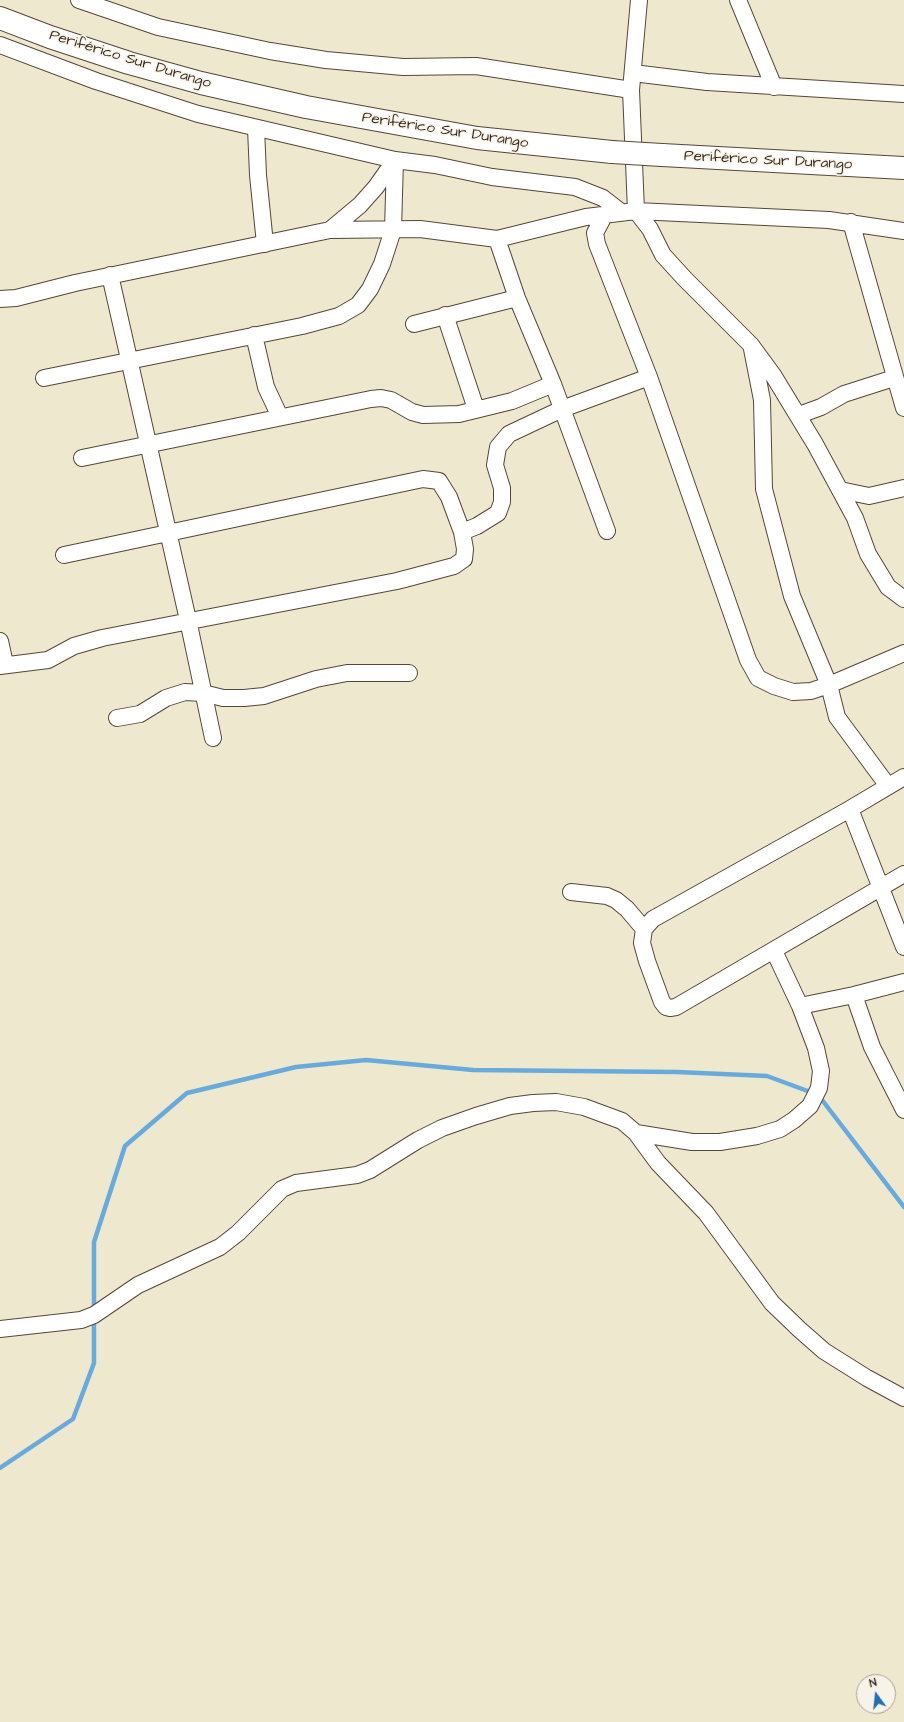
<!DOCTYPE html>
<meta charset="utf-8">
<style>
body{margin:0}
#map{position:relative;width:904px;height:1722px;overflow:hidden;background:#eee8ce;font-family:"Architects Daughter",sans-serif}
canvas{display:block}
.north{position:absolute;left:856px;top:1674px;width:40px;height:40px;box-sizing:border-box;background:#f7f3e8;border:1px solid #aca397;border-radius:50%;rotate:345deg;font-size:11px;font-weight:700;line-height:16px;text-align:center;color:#3b2a1e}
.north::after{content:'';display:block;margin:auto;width:14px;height:18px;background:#1f6fb2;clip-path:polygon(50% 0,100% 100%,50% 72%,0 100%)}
</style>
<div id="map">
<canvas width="904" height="1722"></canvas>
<div class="north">N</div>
</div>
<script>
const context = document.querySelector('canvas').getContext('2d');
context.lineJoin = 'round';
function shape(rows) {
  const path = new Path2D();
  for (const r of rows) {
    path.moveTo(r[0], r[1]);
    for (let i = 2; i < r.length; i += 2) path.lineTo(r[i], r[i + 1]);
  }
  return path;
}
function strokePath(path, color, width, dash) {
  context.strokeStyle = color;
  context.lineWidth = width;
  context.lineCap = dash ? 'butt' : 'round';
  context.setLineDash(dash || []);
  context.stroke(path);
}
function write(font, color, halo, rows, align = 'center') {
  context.font = font + ' "Architects Daughter",sans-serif';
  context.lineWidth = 3;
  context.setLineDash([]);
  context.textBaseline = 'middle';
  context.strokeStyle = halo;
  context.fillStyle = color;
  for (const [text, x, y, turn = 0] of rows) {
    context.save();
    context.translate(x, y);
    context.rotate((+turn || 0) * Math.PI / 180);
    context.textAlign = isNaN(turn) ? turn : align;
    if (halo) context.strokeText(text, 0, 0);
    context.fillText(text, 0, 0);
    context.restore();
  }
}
const stream = shape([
 [819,1096,904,1207],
 [94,1311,94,1242,125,1146,187,1093,296,1067,366,1060,473,1070,677,1072,767,1076,813,1093],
 [0,1468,73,1419,94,1363,94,1319]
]);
const street = shape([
 [79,0,158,27,270,51,326,60,403,67,476,66,631,90],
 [639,0,631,90,636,211,650,229,663,255,685,279,751,345,773,375,815,444,855,518,868,554,888,587,904,599],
 [738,0,774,87],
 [0,45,96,81,198,114,395,160,435,165,492,177,575,187,603,198,621,212],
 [633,73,707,82,904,94],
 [256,128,258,175,265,244],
 [604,216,595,233,597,244,649,377,748,660,758,678,774,686,793,692,811,691,829,685,904,653],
 [851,222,904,408],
 [330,230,360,205,376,187,395,160],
 [497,239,517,298,553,384,607,531],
 [110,275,188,620,213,738],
 [0,299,16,298,75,283,330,230,420,229,497,239,586,217,636,211,829,220,904,231],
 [445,315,476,409],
 [414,324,517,298],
 [254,335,266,387,280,417],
 [752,349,762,400,764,489,792,596,829,685,837,717,888,786],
 [44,378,302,326,339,316,358,305,370,289,382,264,393,230,395,160],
 [799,415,821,407,844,394,894,378],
 [82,458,371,399,381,398,391,400,412,412,423,415,459,414,512,401,553,384],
 [840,490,869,496,904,488],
 [462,532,477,526,498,513,502,502,502,488,495,465,498,447,509,434,562,409,649,377],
 [0,641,5,664],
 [0,666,48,660,74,646,102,638,397,581,454,566,464,559,465,549,462,532,449,497,439,481,423,479,64,555],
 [117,718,140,714,166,698,185,692,203,693,223,698,244,698,264,696,316,679,347,673,409,673],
 [904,777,850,809,653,919,644,929,642,943,647,961,662,1002,666,1007,670,1008,676,1007,904,874],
 [850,809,904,947],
 [571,892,607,896,616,900,627,909,644,929],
 [854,995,872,1047,904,1110],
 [800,1006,854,995,904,982],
 [636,1133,692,1142,720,1142,757,1136,780,1129,794,1120,810,1106,819,1088,821,1071,816,1048,800,1006,774,951],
 [0,1329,81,1320,94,1315,138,1285,220,1247,238,1233,282,1189,296,1183,357,1175,370,1170,418,1140,442,1128,476,1116,510,1106,533,1103,556,1102,584,1107,622,1121,636,1133,658,1163,706,1213,772,1303,799,1329,824,1351,867,1378,904,1398]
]);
const highway = shape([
 [0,18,50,37,129,63,201,83,306,107,477,138,612,152],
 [662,155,904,168]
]);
const highwayBridge = shape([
 [612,152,662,155]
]);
const streetNames = [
 ["Periférico Sur Durango",130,60,17],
 ["Periférico Sur Durango",445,131,9],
 ["Periférico Sur Durango",768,161,3]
];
strokePath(stream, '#69aadd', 4.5);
strokePath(street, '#564638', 18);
strokePath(highway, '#564638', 24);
strokePath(street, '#fff', 16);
strokePath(highway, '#fff', 22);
strokePath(highwayBridge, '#564638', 24, []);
strokePath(highwayBridge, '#fff', 22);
write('15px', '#3b2a1e', '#f7f3e8', streetNames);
</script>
